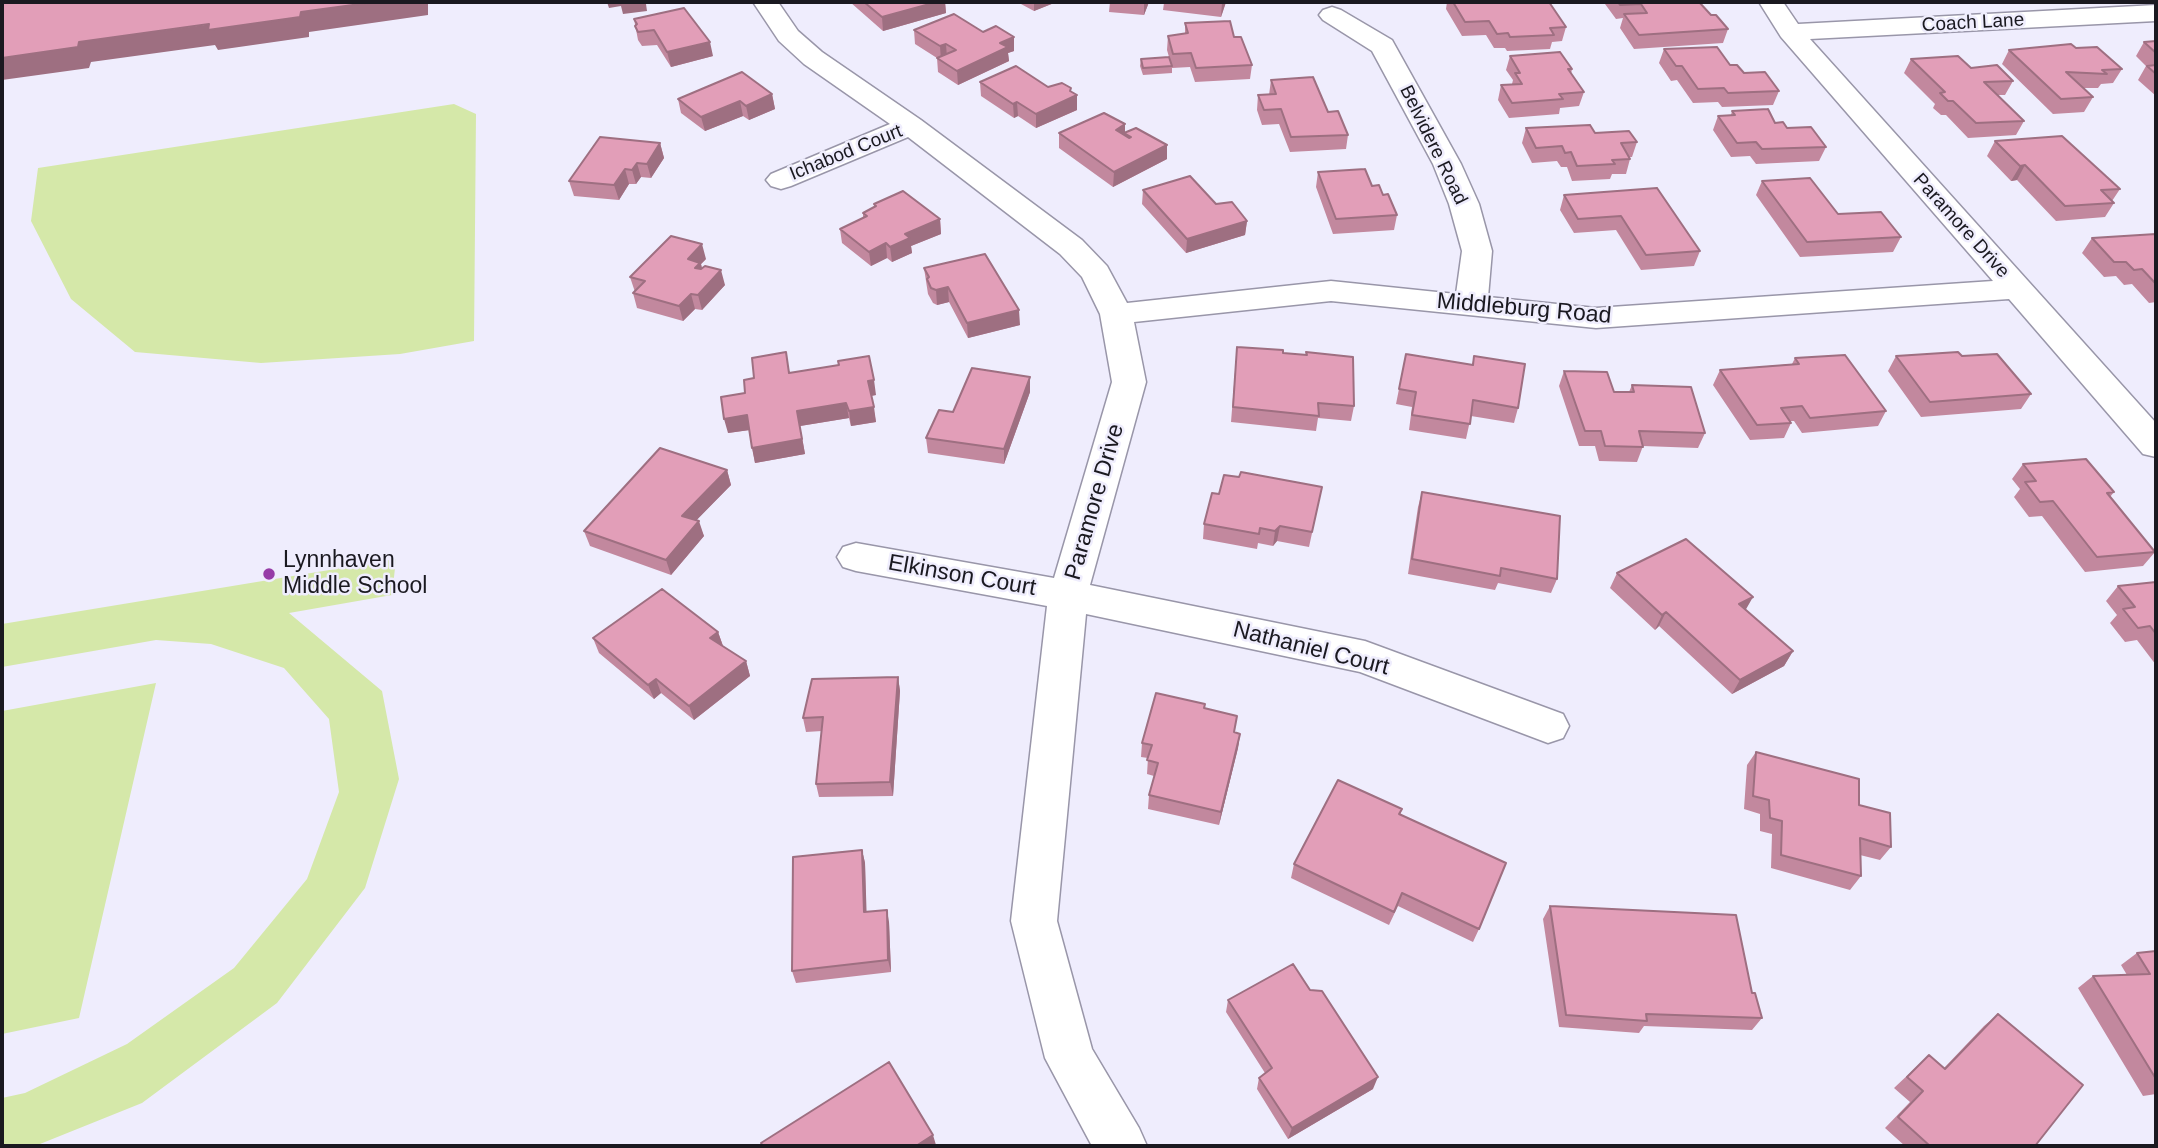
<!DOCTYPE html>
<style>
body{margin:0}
#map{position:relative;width:2158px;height:1148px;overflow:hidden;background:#efedfd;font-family:Helvetica,sans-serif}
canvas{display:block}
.frame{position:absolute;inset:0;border:4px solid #1a1920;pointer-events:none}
</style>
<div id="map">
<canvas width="2158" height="1148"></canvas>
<div class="frame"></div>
</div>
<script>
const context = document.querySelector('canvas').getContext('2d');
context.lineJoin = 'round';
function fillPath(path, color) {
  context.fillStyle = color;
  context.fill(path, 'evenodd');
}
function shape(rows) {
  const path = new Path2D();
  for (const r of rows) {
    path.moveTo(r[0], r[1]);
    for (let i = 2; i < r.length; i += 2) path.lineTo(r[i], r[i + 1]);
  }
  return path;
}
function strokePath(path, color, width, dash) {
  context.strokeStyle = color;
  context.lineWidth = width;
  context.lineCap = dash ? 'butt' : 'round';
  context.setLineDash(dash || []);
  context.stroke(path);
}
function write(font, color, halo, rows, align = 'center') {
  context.font = font + ' Helvetica,sans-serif';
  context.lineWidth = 5;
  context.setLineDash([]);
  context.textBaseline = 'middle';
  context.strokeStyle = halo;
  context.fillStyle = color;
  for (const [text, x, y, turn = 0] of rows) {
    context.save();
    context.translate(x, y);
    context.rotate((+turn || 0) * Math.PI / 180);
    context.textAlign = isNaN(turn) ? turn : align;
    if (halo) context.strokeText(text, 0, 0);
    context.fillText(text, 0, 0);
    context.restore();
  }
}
const green = shape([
 [454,104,476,114,474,341,400,354,261,363,135,352,71,299,31,221,38,168],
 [396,559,392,595,289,613,382,691,399,779,365,888,277,1003,142,1103,35,1146,2,1146,2,1098,25,1093,127,1044,234,968,307,879,339,792,329,719,284,668,211,644,156,640,2,667,2,624],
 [156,683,79,1018,2,1034,2,711]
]);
const minor = shape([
 [753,2,778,2,798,31,822,52,921,120,1082,240,1107,266,1127,303,1331,281,1456,294,1462,251,1449,204,1433,164,1372,51,1323,20,1319,15,1323,10,1332,7,1341,10,1392,40,1461,164,1479,204,1492,251,1488,297,1596,308,1993,281,1781,37,1759,2,1783,2,1798,24,2156,5,2156,21,1810,39,2156,423,2156,457,2143,454,2009,299,1596,328,1331,301,1134,322,1146,382,1090,585,1365,641,1563,714,1569,726,1563,738,1548,743,1360,672,1086,614,1057,921,1092,1049,1139,1128,1147,1146,1092,1146,1045,1058,1011,921,1047,606,856,571,843,567,837,557,843,547,856,543,1054,578,1112,382,1100,314,1082,277,1060,254,908,137,791,186,781,189,771,186,766,180,771,174,890,124,804,64,779,41,753,2]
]);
const wall = shape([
 [850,2,945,2,946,13,883,31],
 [1021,2,1054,2,1054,3,1034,11,1021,4],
 [1110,2,1226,2,1221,17,1163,10,1164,3,1149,2,1144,15,1109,12],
 [1447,2,1549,2,1566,27,1562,41,1552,42,1550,49,1507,51,1505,48,1494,48,1486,35,1462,36,1446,9],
 [1605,2,1699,2,1711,15,1728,29,1723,43,1634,49,1620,28,1623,18,1616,19,1605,4],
 [634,19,713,56,671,67,657,45,642,46,638,40],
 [1185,23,1234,37,1252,65,1250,79,1195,82,1190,67,1172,68,1172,73,1143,75,1140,66,1141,59,1169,57,1167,50,1168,36,1185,34],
 [914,30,983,32,1014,37,1014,51,1008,53,1009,61,958,85,938,72,937,58,915,44],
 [2156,41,2156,96,2138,80,2146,66,2136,56,2144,42],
 [2076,48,2122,69,2113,83,2101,84,2098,88,2082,88,2093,97,2084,112,2053,114,2002,64,2009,50],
 [1664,49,1730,65,1744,73,1779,91,1773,105,1722,107,1718,102,1693,103,1677,80,1671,81,1659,63],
 [1510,56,1572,69,1571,74,1584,92,1579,106,1560,108,1559,114,1509,118,1498,100,1501,85,1512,84,1513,80,1506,70],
 [1911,59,1971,68,2013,81,2005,95,1998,95,2024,121,2016,135,1968,138,1946,115,1941,115,1933,108,1935,104,1904,73],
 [1271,80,1328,112,1348,135,1346,149,1290,152,1279,124,1262,125,1257,110,1258,95,1269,95],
 [980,82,1048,87,1071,92,1077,110,1036,128,1018,116,1014,118,981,96],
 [772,94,775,109,749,120,743,116,705,131,681,113,678,99],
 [1732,111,1775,123,1826,147,1819,161,1756,164,1750,156,1731,157,1713,130,1718,116,1731,115],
 [1526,128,1595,133,1637,142,1632,157,1629,157,1630,159,1626,174,1612,174,1610,179,1572,181,1567,167,1561,167,1557,161,1532,163,1522,143],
 [1125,132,1167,159,1113,187,1059,148,1059,133],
 [1995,141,2120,189,2112,201,2114,203,2105,217,2056,221,2017,180,2011,181,1987,156],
 [660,143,664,158,651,178,641,177,636,184,629,184,619,200,574,196,569,181],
 [1318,172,1372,186,1383,195,1397,215,1394,230,1333,234,1316,187],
 [1762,181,1838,214,1901,237,1893,252,1800,257,1756,195],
 [1657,188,1700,251,1694,266,1641,270,1616,230,1574,233,1560,210,1564,195],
 [1143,190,1216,204,1247,221,1245,235,1186,253,1142,204],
 [874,204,940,219,941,234,911,246,912,253,892,262,887,258,871,266,842,243,840,229,863,218,863,213,874,207],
 [2156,234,2156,302,2149,303,2132,284,2124,285,2116,276,2104,277,2082,253,2092,238],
 [706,259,701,264,702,269,725,285,702,310,695,309,683,321,637,308,633,293,635,292,630,277],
 [924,268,1020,325,968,338,949,302,937,305,933,303,928,294],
 [1237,347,1283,353,1306,355,1306,352,1354,406,1351,421,1318,418,1316,431,1231,422],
 [1406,354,1472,365,1474,356,1518,408,1514,423,1471,416,1466,439,1409,430,1412,407,1396,404],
 [1896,356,1962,356,2031,394,2021,409,1921,417,1888,371],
 [1795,358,1886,411,1878,426,1802,433,1794,421,1790,421,1791,423,1784,438,1750,440,1713,385,1720,370,1792,364],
 [1564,371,1614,392,1629,392,1632,385,1705,433,1698,448,1643,446,1637,462,1599,461,1595,446,1579,446,1559,386],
 [790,373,876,395,871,396,876,422,851,426,849,418,800,426,805,454,755,463,749,430,728,433,745,393],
 [1030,377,1030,392,1004,464,928,453,926,438,953,412],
 [2023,464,2114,492,2110,497,2155,552,2143,566,2085,572,2042,516,2029,517,2014,497,2020,489,2012,479],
 [727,470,731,485,696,520,704,536,671,575,590,546,584,531],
 [1239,477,1322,487,1309,547,1277,541,1273,546,1258,543,1257,549,1203,539,1204,524],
 [1422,492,1557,579,1551,593,1498,583,1495,590,1408,574,1418,507],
 [1617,573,1746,610,1793,651,1784,666,1732,694,1659,626,1655,630,1610,588],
 [2156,582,2156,665,2137,640,2125,642,2110,623,2117,615,2106,601,2118,586],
 [718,632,723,646,746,661,750,676,694,720,661,693,654,699,599,653,593,638],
 [898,677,900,691,893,796,819,797,816,784,822,731,806,732,803,718],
 [1205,704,1205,708,1234,732,1240,734,1238,748,1219,825,1148,809,1149,795,1154,776,1147,774,1148,758,1141,757,1142,743],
 [1756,752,1859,805,1891,847,1880,860,1860,855,1861,876,1850,890,1771,868,1772,834,1760,831,1760,814,1744,809,1747,765],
 [1402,809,1400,815,1479,929,1473,942,1398,906,1389,925,1291,878,1294,864],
 [862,850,865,863,866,912,889,922,891,972,796,983,792,971],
 [1550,906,1752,993,1762,1018,1752,1030,1644,1026,1639,1033,1559,1027,1543,919],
 [2156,951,2156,1094,2143,1096,2078,988,2093,976,2127,975,2121,965,2137,953],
 [1228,1000,1373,1089,1288,1139,1257,1089,1259,1078,1265,1073,1226,1012],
 [1998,1014,2035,1146,1905,1146,1885,1128,1910,1102,1894,1088,1929,1055,1944,1068,1984,1026]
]);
const shadedWall = shape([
 [375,2,428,2,428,15,309,32,309,37,218,50,215,45,91,62,89,68,2,80,2,58,79,42],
 [607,2,664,2,646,4,647,11,623,14,621,6,609,8],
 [937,2,945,2,946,13,883,31,882,17],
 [1039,2,1054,2,1054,3,1034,11,1034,4],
 [1144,2,1149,2,1144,15],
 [1222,2,1226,2,1221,17,1222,3],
 [1014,37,1014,51,1008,53,1009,61,958,85,957,71,1000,43],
 [710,42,713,56,671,67,667,52],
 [946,44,947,58,941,61,940,46],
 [1071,88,1071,98,1077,95,1077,110,1036,128,1036,114,1070,91],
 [772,94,775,109,749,120,746,106],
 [740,101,743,116,705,131,701,117],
 [1017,102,1018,116,1014,118,1013,104],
 [1125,124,1125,133,1124,139,1116,130],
 [660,143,664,158,651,178,647,164],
 [1167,145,1167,159,1113,187,1114,172],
 [637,163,641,177,636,184,632,170],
 [2025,165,2017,180,2011,181,2020,166],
 [625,169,629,184,619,200,614,185],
 [940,219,941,234,911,246,912,253,892,262,890,247,905,234],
 [1247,221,1245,235,1186,253,1187,239],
 [886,243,887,258,871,266,869,252],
 [702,244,706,259,701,264,704,277,688,259],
 [721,270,725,285,702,310,698,295],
 [948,287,949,302,937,305,936,290],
 [691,294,695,309,683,321,679,306],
 [1019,310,1020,325,968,338,967,323],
 [1030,377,1030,392,1004,464,1004,449],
 [874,380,876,395,870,396,868,381],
 [846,403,849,418,800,426,805,454,755,463,752,448,797,411],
 [874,407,876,422,851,426,849,411],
 [747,415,750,430,728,433,724,419],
 [727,470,731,485,687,530,682,516],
 [699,521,704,536,671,575,666,560],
 [1280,526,1277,541,1273,546,1275,531],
 [1753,597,1745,611,1739,604],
 [1666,612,1659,626,1655,630,1662,615],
 [718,632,723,646,710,638],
 [1793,651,1784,666,1732,694,1740,680],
 [746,661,750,676,694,720,689,706],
 [898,677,900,691,893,796,890,782],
 [656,679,661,693,654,699,648,685],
 [1240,734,1238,748,1219,825,1221,812],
 [862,850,865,863,867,925,864,912],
 [887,910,889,922,891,972,888,960],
 [1378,1077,1373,1089,1288,1139,1292,1128],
 [933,1135,936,1145,935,1146,916,1146]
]);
const building = shape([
 [2,2,375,2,301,12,300,17,208,30,209,24,79,42,78,47,2,58,2,2],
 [864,2,937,2,882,17,864,2],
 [1453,2,1549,2,1566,27,1550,28,1554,35,1510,37,1508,33,1497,34,1489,21,1465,22,1453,2],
 [1618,2,1699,2,1711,15,1716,15,1728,29,1639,35,1624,14,1647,13,1641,4,1620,5,1618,2],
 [684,8,710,42,667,52,654,30,638,32,635,26,637,24,634,19,684,8],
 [954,14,983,32,996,26,1014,37,1000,43,1008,47,957,71,937,58,956,50,946,44,940,46,914,30,954,14],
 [1230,21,1234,37,1241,37,1252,65,1196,68,1191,53,1173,54,1168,36,1188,33,1185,23,1230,21],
 [2156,41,2156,53,2144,42,2156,41],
 [2071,44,2076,48,2097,47,2122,69,2102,70,2107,74,2066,72,2093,97,2061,99,2009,50,2071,44],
 [1717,47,1730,65,1737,65,1744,73,1765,72,1779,91,1728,93,1724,88,1698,89,1682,66,1676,66,1664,49,1717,47],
 [1560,52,1572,69,1568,69,1584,92,1559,94,1563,99,1512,103,1501,85,1522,84,1515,73,1520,73,1510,56,1560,52],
 [1958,56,1971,68,1997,65,2013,81,1984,82,2024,121,1976,123,1953,101,1948,101,1940,93,1945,92,1911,59,1958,56],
 [1169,57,1172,66,1143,68,1141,59,1169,57],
 [2156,65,2156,74,2147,66,2156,65],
 [1016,66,1048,87,1062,83,1071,88,1070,91,1077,95,1036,114,1017,102,1013,104,980,82,1016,66],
 [742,72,772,94,746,106,740,101,701,117,678,99,742,72],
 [1313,77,1328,112,1338,111,1348,135,1291,137,1281,109,1264,110,1258,95,1276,94,1271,80,1313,77],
 [1768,109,1775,123,1783,122,1787,128,1811,127,1826,147,1762,149,1756,142,1737,143,1718,116,1735,115,1732,111,1768,109],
 [1104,113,1125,124,1116,130,1129,138,1131,137,1124,133,1136,128,1167,145,1114,172,1059,133,1104,113],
 [1590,125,1595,133,1629,131,1637,142,1621,143,1630,159,1612,160,1615,164,1577,166,1571,152,1565,153,1562,146,1536,148,1526,128,1590,125],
 [2062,136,2120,189,2101,190,2114,203,2065,206,2025,165,2020,166,1995,141,2062,136],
 [600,137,660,143,647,164,637,163,632,170,625,169,614,185,569,181,600,137],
 [1365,169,1372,186,1379,185,1383,195,1388,194,1397,215,1336,219,1318,172,1365,169],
 [1190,176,1216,204,1232,202,1247,221,1187,239,1143,190,1190,176],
 [1810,178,1838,214,1881,212,1901,237,1807,242,1762,181,1810,178],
 [1657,188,1700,251,1646,255,1621,216,1578,219,1564,195,1657,188],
 [903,191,940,219,905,234,910,238,890,247,886,243,869,252,840,229,867,216,863,213,876,206,874,204,903,191],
 [2156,234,2156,284,2142,269,2134,270,2126,262,2114,262,2092,238,2156,234],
 [671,236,702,244,688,259,700,263,695,268,701,269,705,266,721,270,698,295,691,294,679,306,633,293,645,281,630,277,671,236],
 [985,254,1019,310,967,323,948,287,936,290,931,288,927,279,929,277,924,268,985,254],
 [1237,347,1283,350,1283,353,1307,355,1306,352,1353,357,1354,406,1318,403,1319,416,1233,407,1237,347],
 [786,352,789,373,839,365,838,361,869,356,874,380,868,381,874,407,849,411,846,403,797,411,802,439,752,448,747,415,724,419,721,397,745,393,744,380,754,378,752,358,786,352],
 [1958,352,1962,356,1997,354,2031,394,1930,402,1896,356,1958,352],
 [1406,354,1473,365,1474,356,1525,364,1518,408,1473,400,1470,424,1412,415,1416,392,1399,389,1406,354],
 [1845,355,1886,411,1810,418,1802,406,1781,408,1791,423,1757,425,1720,370,1799,364,1795,358,1845,355],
 [972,368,1030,377,1004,449,926,438,939,410,953,412,972,368],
 [1564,371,1607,372,1614,392,1634,392,1632,385,1691,387,1705,433,1639,431,1643,447,1605,446,1601,431,1585,431,1564,371],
 [660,448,727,470,682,516,699,521,666,560,584,531,660,448],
 [2086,459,2114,492,2107,493,2155,552,2097,557,2053,501,2040,502,2025,482,2036,481,2023,464,2086,459],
 [1241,472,1322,487,1312,532,1280,526,1275,531,1260,528,1259,534,1204,524,1212,493,1219,494,1224,475,1239,477,1241,472],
 [1422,492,1560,516,1557,579,1501,568,1500,576,1412,559,1422,492],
 [1686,539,1753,597,1739,604,1793,651,1740,680,1666,612,1662,615,1617,573,1686,539],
 [2156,582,2156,634,2150,626,2138,628,2123,609,2135,607,2118,586,2156,582],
 [662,589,718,632,710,638,746,661,689,706,656,679,648,685,593,638,662,589],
 [898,677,890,782,816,784,823,717,803,718,812,679,898,677],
 [1156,693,1205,704,1204,708,1237,716,1234,732,1240,734,1221,812,1149,795,1158,763,1147,760,1152,745,1142,743,1156,693],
 [1756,752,1859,779,1859,805,1890,813,1891,847,1860,838,1861,876,1781,855,1782,821,1770,818,1769,800,1753,796,1756,752],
 [1338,780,1402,809,1399,814,1506,863,1479,929,1402,893,1394,912,1294,864,1338,780],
 [862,850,864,912,887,910,888,960,792,971,793,857,862,850],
 [1550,906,1736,915,1752,993,1755,993,1762,1018,1646,1014,1647,1021,1566,1015,1550,906],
 [2156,951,2156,1079,2093,976,2150,974,2137,953,2156,951],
 [1293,964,1310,990,1322,991,1378,1077,1292,1128,1259,1078,1272,1068,1228,1000,1293,964],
 [1998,1014,2083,1085,2035,1146,1930,1146,1898,1117,1923,1091,1907,1077,1929,1055,1945,1069,1998,1014],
 [889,1062,933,1135,916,1146,763,1146,761,1143,889,1062]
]);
const markers = [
 [269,574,7,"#963ca7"]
];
const farStreetnames = [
 ["Coach Lane",1973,23,-3],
 ["Belvidere Road",1433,145,64],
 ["Ichabod Court",846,153,-22],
 ["Paramore Drive",1961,226,48]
];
const streetNames = [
 ["Middleburg Road",1524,309,5],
 ["Paramore Drive",1095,502,-74],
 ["Elkinson Court",962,576,10],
 ["Nathaniel Court",1311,649,14]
];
const poiNames = [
 ["Lynnhaven",283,561],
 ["Middle School",283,587]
];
fillPath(green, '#d5e8a9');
strokePath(minor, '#9996a9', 3);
fillPath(minor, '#fff');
fillPath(wall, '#c2889e');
fillPath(shadedWall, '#9e6f81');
fillPath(building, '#e29eb8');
strokePath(building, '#9e6f81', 2);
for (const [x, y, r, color] of markers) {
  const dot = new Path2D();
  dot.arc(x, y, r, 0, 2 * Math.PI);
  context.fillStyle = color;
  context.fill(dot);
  strokePath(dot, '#efedfd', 2.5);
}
write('19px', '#1a1920', '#efedfd', farStreetnames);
write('23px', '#1a1920', '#efedfd', streetNames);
write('23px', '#1a1920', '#efedfd', poiNames, 'left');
</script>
